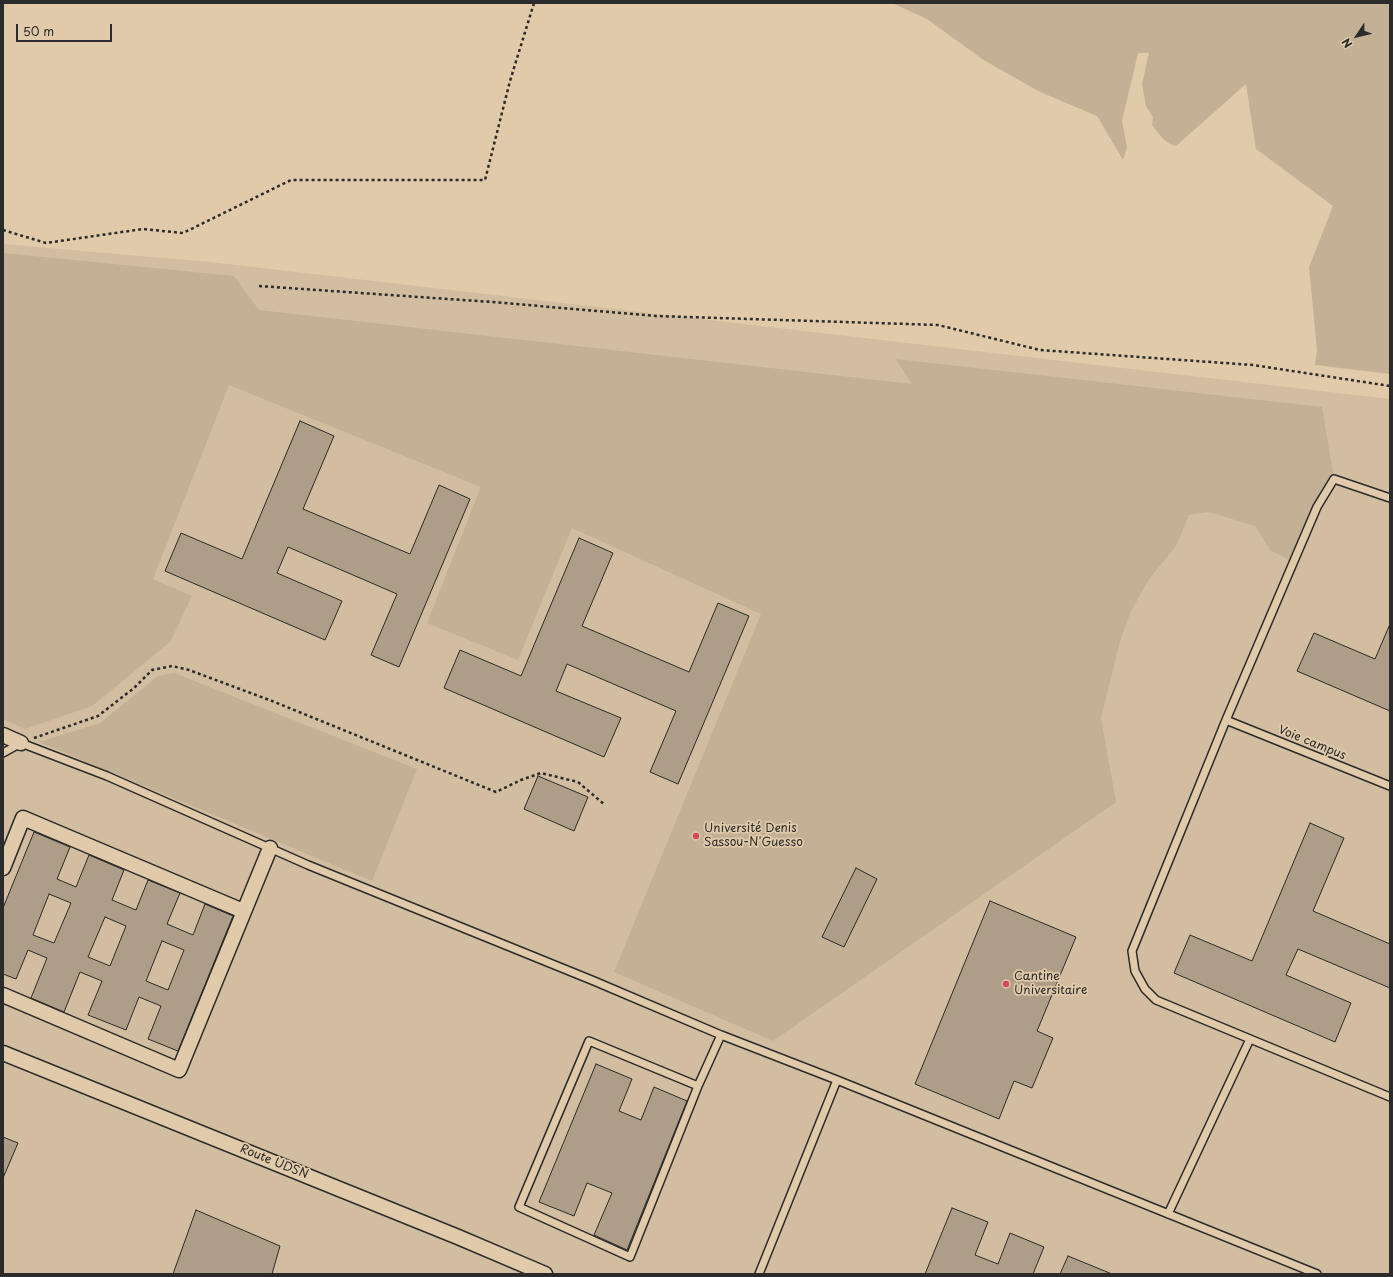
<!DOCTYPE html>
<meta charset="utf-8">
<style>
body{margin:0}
#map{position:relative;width:1393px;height:1277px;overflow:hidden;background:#e1caaa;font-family:"Playpen Sans",sans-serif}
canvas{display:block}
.frame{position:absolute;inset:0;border:4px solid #2b2b2b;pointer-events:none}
.north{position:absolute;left:1337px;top:16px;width:40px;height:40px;-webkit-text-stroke:3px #e1caaa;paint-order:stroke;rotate:235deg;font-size:11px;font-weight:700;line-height:16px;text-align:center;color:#2b2b2b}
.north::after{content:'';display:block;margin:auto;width:14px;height:18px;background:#2b2b2b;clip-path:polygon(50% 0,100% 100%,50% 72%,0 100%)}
.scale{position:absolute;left:16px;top:24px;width:96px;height:18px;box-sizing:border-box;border:2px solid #2b2b2b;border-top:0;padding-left:5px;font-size:12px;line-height:14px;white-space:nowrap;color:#2b2b2b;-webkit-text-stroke:3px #e1caaa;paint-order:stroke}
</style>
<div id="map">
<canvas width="1393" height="1277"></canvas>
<div class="frame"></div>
<div class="north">N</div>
<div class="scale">50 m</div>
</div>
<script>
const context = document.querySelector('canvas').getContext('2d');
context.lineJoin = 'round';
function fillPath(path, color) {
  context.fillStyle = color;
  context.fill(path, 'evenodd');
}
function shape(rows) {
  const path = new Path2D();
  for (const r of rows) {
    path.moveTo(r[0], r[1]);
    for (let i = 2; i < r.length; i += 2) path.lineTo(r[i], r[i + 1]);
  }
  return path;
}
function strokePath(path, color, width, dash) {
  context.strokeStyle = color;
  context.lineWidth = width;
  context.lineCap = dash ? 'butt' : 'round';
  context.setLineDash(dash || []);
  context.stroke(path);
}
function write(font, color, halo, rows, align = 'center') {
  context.font = font + ' "Playpen Sans",sans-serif';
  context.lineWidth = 3.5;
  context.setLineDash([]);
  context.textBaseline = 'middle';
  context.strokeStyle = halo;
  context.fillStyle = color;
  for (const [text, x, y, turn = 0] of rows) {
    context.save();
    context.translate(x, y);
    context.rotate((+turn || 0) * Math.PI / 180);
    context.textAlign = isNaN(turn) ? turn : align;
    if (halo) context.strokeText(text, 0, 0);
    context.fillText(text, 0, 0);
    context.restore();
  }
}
const built = shape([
 [3,244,210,262,1390,399,1390,1274,3,1274]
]);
const green = shape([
 [892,3,1390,3,1390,374,1315,365,1317,350,1309,267,1333,206,1256,149,1246,84,1176,146,1170,144,1163,139,1152,125,1153,117,1146,106,1142,84,1149,53,1138,53,1122,121,1127,147,1123,160,1097,116,1038,91,982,59,927,19],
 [3,253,234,276,259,310,912,384,896,359,1322,407,1334,479,1293,562,1270,550,1255,526,1209,512,1189,515,1176,546,1149,579,1131,611,1120,641,1101,718,1116,802,773,1041,614,972,761,614,572,528,518,660,427,623,481,487,229,385,153,579,192,596,170,642,92,706,25,729,3,719],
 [174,673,417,769,372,881,39,742,100,723,158,676]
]);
const building = shape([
 [300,421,334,436,303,509,410,554,439,485,470,499,399,667,371,655,397,594,288,547,277,573,342,601,325,640,165,571,181,533,242,559,300,421],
 [579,538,613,553,582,626,689,672,718,603,749,616,678,784,650,772,676,711,567,664,556,691,621,718,604,757,444,688,460,650,521,676,579,538],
 [1390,624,1390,711,1297,671,1314,633,1375,659,1390,624],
 [538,776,588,797,574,831,524,809,538,776],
 [1310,823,1344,838,1313,911,1390,944,1390,988,1298,949,1286,975,1351,1003,1335,1042,1174,973,1190,935,1252,961,1310,823],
 [34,832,70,847,57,879,76,887,89,855,124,870,112,900,136,910,148,880,180,893,167,924,193,935,205,904,233,916,178,1051,148,1039,161,1006,139,997,126,1030,88,1015,102,981,80,972,64,1012,31,998,47,958,28,950,16,979,3,974,3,908,34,832],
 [49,894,71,903,54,943,33,935,49,894],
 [105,917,126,926,110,966,88,957,105,917],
 [162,941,184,950,168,990,146,981,162,941],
 [856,868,877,879,844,947,822,937,856,868],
 [990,901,1076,937,1037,1031,1053,1038,1032,1088,1014,1081,999,1119,915,1084,990,901],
 [596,1064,632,1079,619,1111,641,1120,654,1087,687,1101,627,1250,594,1235,612,1193,587,1183,574,1216,539,1202,596,1064],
 [3,1137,18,1143,3,1178,3,1137],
 [952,1208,988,1222,975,1255,998,1264,1010,1233,1044,1247,1033,1274,925,1274,952,1208],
 [196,1210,280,1246,272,1274,173,1274,196,1210],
 [1068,1256,1112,1274,1060,1274,1068,1256]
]);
const path = shape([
 [3,230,46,243,143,229,183,233,291,180,485,180,510,81,534,3],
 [259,286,492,302,656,316,938,325,1040,350,1253,365,1390,386],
 [34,738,98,716,134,688,152,670,172,666,189,670,272,701,496,792,521,780,541,773,578,782,605,805]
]);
const lane = shape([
 [1390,498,1334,479,1317,507,1226,720,1132,951,1135,971,1145,989,1156,1000,1390,1097],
 [1226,720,1390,786],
 [3,753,21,743,107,776,308,865,594,981,721,1035,837,1080,1317,1274],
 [698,1086,630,1257,519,1207,589,1041,698,1086,721,1035],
 [1168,1214,1250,1039],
 [759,1274,837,1080]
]);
const street = shape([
 [3,735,21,743],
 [3,868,23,818,243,911],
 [3,995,179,1070,270,848],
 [3,1053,458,1237,545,1274]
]);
const markers = [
 [696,836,4,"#d1495b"],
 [1006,984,4,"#d1495b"]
];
const streetNames = [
 ["Voie campus",1312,743,22],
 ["Route UDSN",274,1162,22]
];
const poiNames = [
 ["Université Denis",704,829],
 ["Sassou-N'Guesso",704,843],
 ["Cantine",1014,977],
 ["Universitaire",1014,991]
];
fillPath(built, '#d2bda0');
fillPath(green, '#c3b095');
fillPath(building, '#af9e87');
strokePath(building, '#2b2b2b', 1);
strokePath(lane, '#2b2b2b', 10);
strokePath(street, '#2b2b2b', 17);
strokePath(path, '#2b2b2b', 2.5, [3, 3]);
strokePath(lane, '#e1caaa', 7);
strokePath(street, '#e1caaa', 14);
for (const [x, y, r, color] of markers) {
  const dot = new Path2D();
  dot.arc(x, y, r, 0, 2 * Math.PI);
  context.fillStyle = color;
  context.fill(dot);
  strokePath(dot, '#e1caaa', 1.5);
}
write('12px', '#2b2b2b', '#e1caaa', streetNames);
write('12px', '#2b2b2b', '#e1caaa', poiNames, 'left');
</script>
